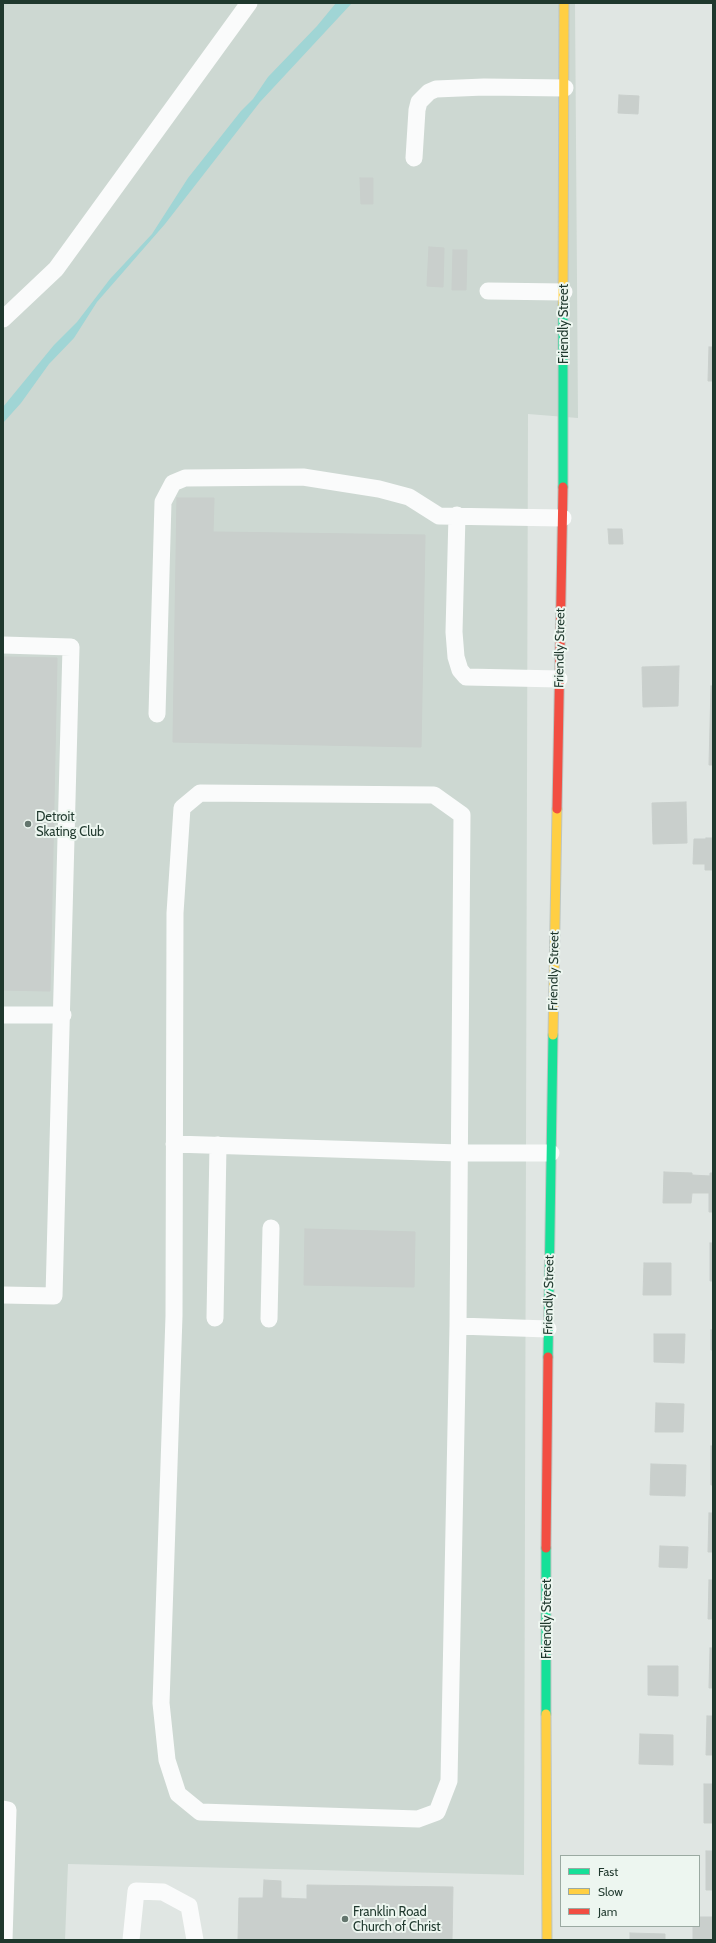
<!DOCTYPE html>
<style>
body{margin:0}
#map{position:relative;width:716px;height:1943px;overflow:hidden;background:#e0e6e3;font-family:Cabin,sans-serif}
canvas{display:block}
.frame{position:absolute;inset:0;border:4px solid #1f382d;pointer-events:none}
.legend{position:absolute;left:560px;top:1855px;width:140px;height:72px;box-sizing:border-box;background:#edf6f0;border:1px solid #9baaa2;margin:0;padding:5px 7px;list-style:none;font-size:12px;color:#1f382d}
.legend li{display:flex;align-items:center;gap:8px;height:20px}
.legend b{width:20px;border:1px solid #9baaa2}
</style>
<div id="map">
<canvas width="716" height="1943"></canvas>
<div class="frame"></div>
<ul class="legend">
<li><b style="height:5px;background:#16e098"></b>Fast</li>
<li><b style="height:5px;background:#ffcf43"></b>Slow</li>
<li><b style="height:5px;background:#f24e42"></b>Jam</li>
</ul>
</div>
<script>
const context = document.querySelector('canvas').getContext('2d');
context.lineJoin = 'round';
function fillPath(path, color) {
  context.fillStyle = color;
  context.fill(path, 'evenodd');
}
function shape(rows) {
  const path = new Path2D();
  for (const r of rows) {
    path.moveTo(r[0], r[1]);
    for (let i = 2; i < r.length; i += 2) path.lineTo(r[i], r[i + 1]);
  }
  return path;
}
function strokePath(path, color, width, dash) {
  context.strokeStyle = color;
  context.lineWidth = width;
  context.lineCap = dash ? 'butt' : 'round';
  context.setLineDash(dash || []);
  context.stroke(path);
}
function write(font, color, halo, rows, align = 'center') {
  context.font = font + ' Cabin,sans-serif';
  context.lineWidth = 4;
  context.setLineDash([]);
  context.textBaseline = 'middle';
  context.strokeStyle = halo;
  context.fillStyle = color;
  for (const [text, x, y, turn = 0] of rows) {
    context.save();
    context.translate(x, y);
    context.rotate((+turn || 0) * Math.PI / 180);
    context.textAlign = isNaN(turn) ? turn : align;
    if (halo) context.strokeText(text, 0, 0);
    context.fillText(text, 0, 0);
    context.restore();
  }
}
const built = shape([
 [3,3,575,3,578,418,528,414,524,1875,68,1864,65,1940,3,1940]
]);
const water = shape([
 [336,3,352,3,260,102,165,224,97,302,74,338,49,364,21,403,3,423,3,407,54,345,77,322,110,279,152,234,188,178,241,111,253,99,268,77,317,26]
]);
const building = shape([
 [619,95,639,96,638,114,618,113,619,95],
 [360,178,373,178,373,204,361,204,360,178],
 [429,247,444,248,443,287,427,286,429,247],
 [453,250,467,250,466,290,452,290,453,250],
 [709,347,713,347,713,381,708,381,709,347],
 [177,498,214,498,213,532,425,535,421,747,173,742,177,498],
 [608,529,622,529,623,544,609,544,608,529],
 [3,657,57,658,50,991,3,990,3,657],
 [679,666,678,706,643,707,642,667,679,666],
 [711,686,713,686,713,765,709,765,711,686],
 [686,802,687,843,653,844,652,803,686,802],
 [706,838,713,838,713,870,705,870,705,864,693,864,694,839,706,839,706,838],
 [664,1172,692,1173,692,1175,710,1176,710,1173,713,1173,713,1212,709,1212,709,1193,692,1193,691,1203,663,1203,664,1172],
 [305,1229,415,1232,414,1287,304,1285,305,1229],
 [710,1243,713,1243,713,1281,710,1281,710,1243],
 [644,1263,671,1263,671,1295,643,1295,644,1263],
 [711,1330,713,1330,713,1350,711,1350,711,1330],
 [654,1334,685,1334,684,1363,654,1362,654,1334],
 [656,1403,684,1404,683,1432,655,1432,656,1403],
 [711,1446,713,1446,713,1485,711,1485,711,1446],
 [651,1464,686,1465,685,1496,650,1495,651,1464],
 [709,1513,713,1513,713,1552,708,1552,709,1513],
 [660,1546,688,1547,687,1568,659,1567,660,1546],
 [709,1580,713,1580,713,1619,708,1619,709,1580],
 [710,1648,713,1648,713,1688,709,1688,710,1648],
 [648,1666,678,1666,678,1696,648,1695,648,1666],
 [707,1716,713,1716,713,1755,706,1755,707,1716],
 [640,1734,673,1735,673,1765,639,1764,640,1734],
 [704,1784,713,1784,713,1823,704,1823,704,1784],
 [706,1851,713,1851,713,1890,706,1890,706,1851],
 [264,1880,281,1881,281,1898,307,1899,307,1885,453,1887,452,1940,238,1940,239,1898,263,1898,264,1880],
 [699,1917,713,1917,713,1940,693,1940,693,1926,699,1926,699,1917],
 [630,1933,665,1934,665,1940,630,1940,630,1933]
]);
const lane = shape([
 [414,158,417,110,419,102,429,92,436,89,484,87,565,88],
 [488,291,564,292],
 [3,319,56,269,249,3],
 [457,515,454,632,456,657,460,670,466,677,559,679],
 [3,645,71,647,54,1296,3,1295],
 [157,714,163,502,173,483,185,478,303,477,379,489,409,497,439,516,563,518],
 [3,1015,63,1015],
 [174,1144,459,1153,551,1153],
 [215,1318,218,1145],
 [269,1319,271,1228],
 [458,1326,449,1781,437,1812,418,1819,200,1812,178,1794,167,1760,161,1703,174,1316,175,913,182,808,200,793,434,795,462,815,458,1326,548,1329],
 [3,1809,8,1810,4,1940],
 [131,1940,136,1891,163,1892,189,1906,195,1940]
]);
const fast = shape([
 [563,487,563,306],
 [548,1357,553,1035],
 [546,1714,546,1548]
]);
const slow = shape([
 [563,306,564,3],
 [553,1035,557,809],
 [546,1714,547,1940]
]);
const jam = shape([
 [557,809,563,487],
 [546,1548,548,1357]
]);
const markers = [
 [28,824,4,"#63756d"],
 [345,1919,4,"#63756d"]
];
const streetNames = [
 ["Friendly Street",564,324,-90],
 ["Friendly Street",560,648,-89],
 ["Friendly Street",554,971,-89],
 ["Friendly Street",549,1295,-89],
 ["Friendly Street",547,1619,-90]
];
const poiNames = [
 ["Detroit",36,817],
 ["Skating Club",36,832],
 ["Franklin Road",353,1912],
 ["Church of Christ",353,1927]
];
fillPath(built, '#cdd8d2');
fillPath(water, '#a0d5d5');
fillPath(building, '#c9cfcc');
strokePath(building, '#c9cfcc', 1);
strokePath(fast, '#bcc5c1', 11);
strokePath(slow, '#bcc5c1', 11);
strokePath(jam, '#bcc5c1', 11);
strokePath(lane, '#fafbfb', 17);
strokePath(fast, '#16e098', 9);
strokePath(slow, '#ffcf43', 9);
strokePath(jam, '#f24e42', 9);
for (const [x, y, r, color] of markers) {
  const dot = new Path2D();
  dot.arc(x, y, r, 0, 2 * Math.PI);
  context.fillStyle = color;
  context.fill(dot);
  strokePath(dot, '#edf6f0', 1.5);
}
write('13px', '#1f382d', '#edf6f0', streetNames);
write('13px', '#1f382d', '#edf6f0', poiNames, 'left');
</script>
